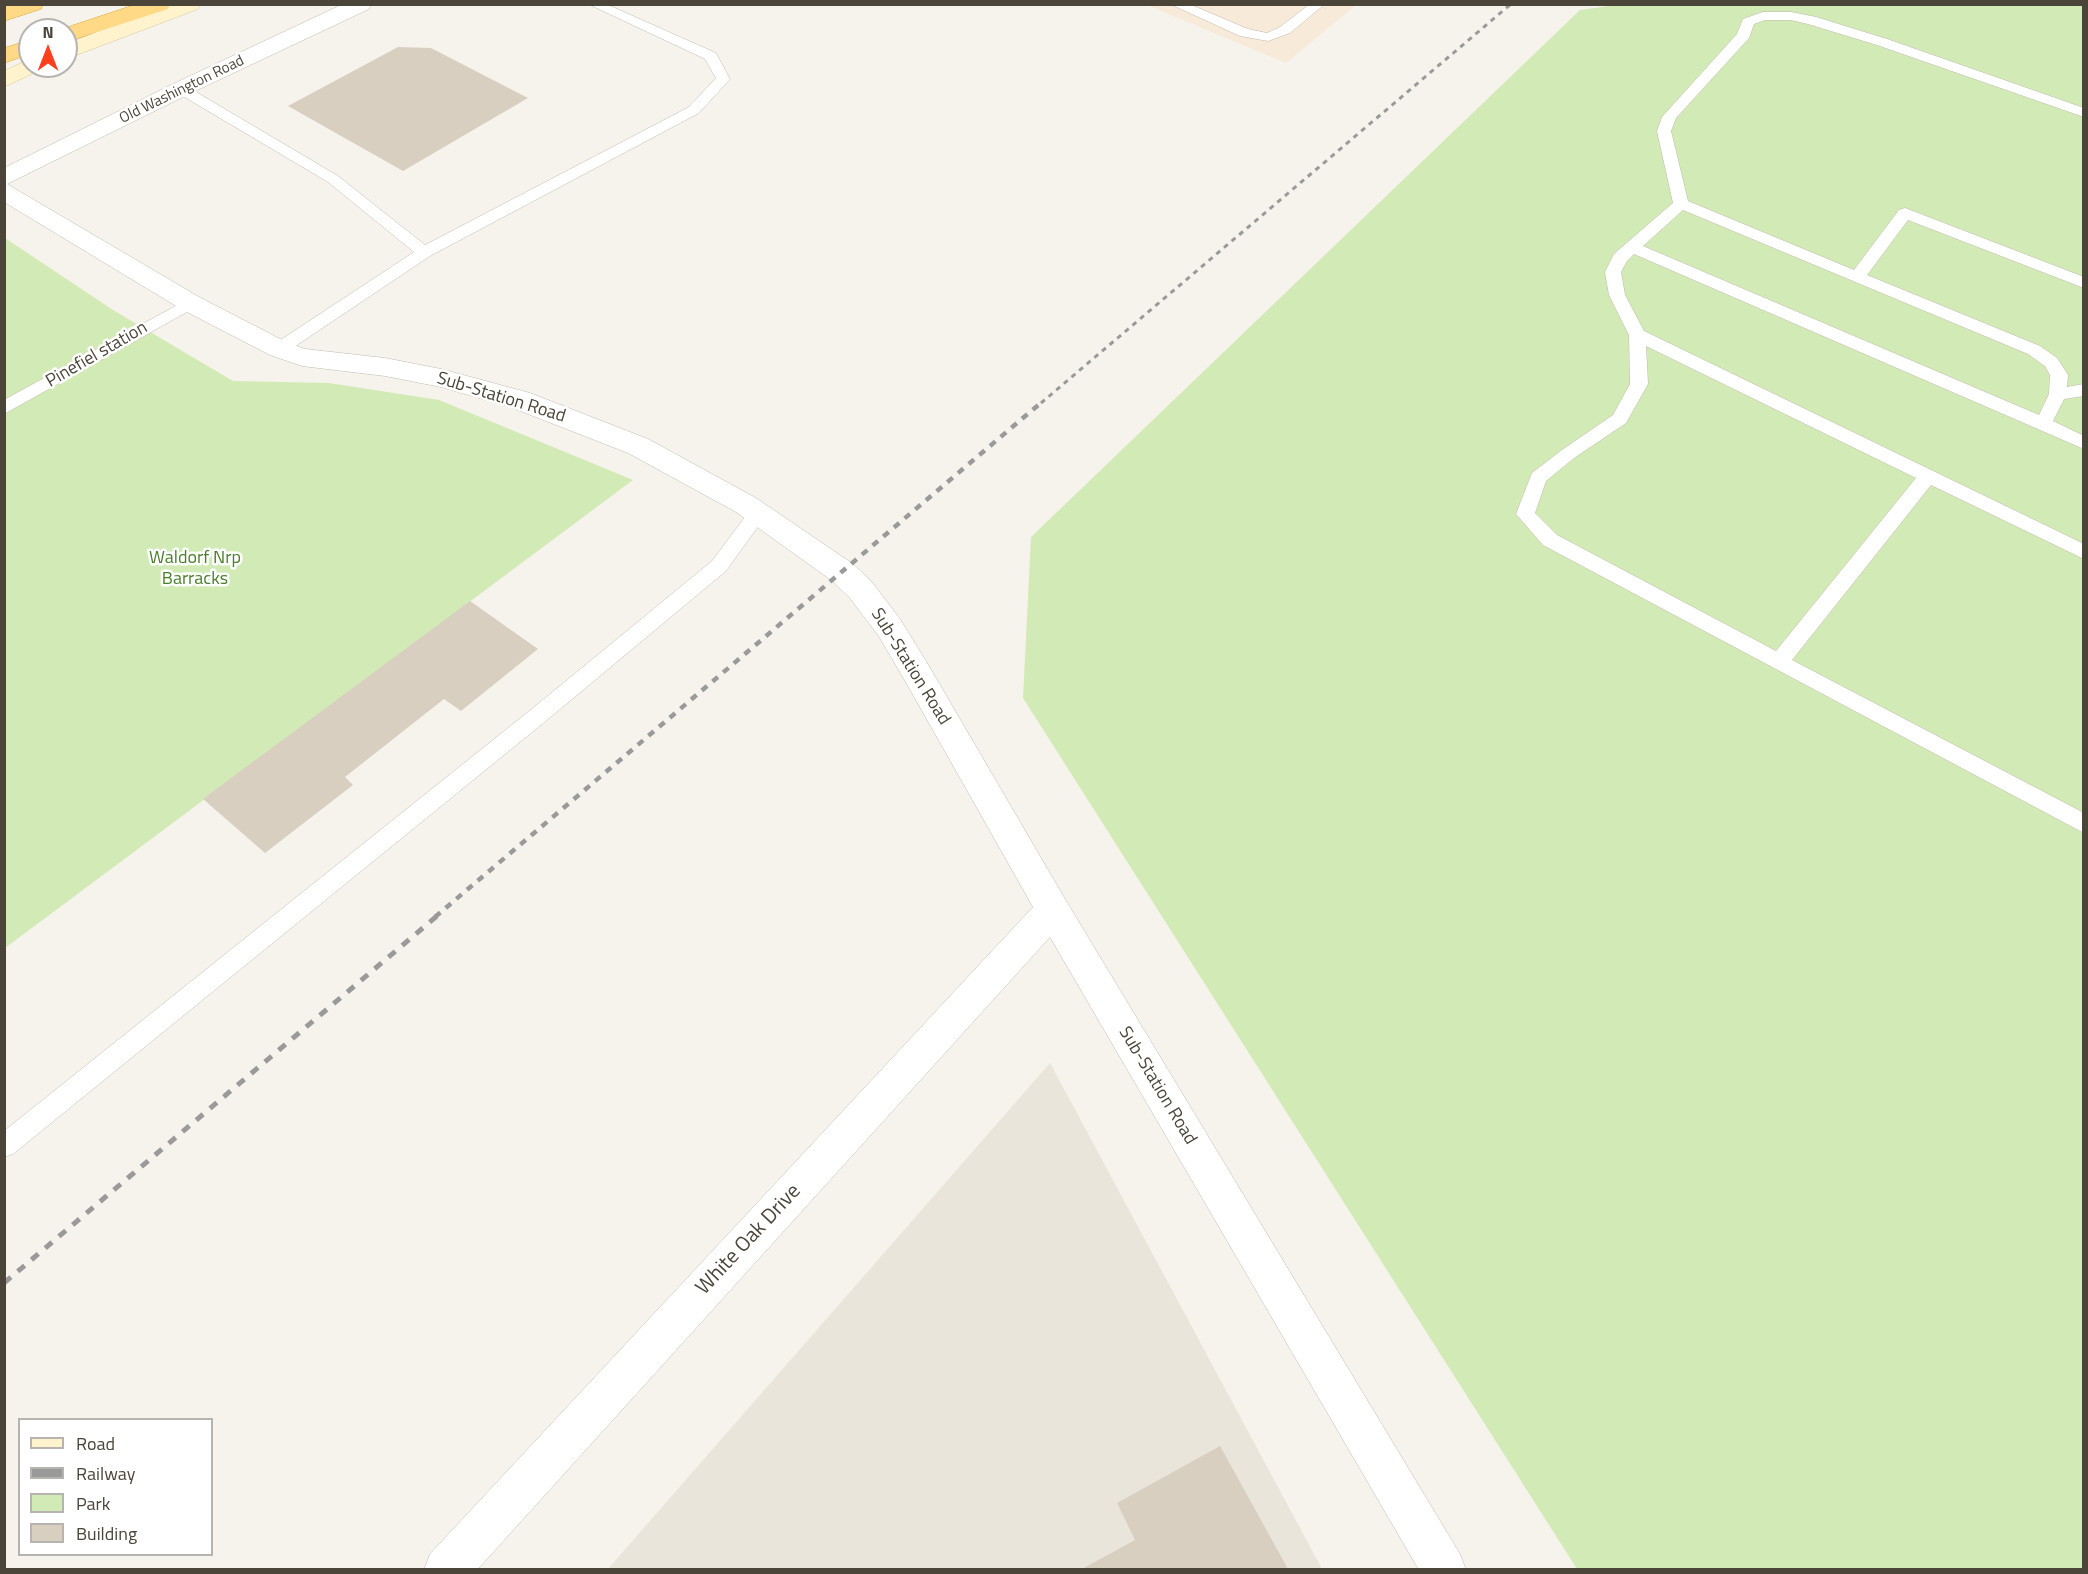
<!DOCTYPE html>
<style>
body{margin:0}
#map{position:relative;width:2088px;height:1574px;overflow:hidden;background:#f6f3ec;font-family:"Titillium Web",sans-serif}
canvas{display:block}
.frame{position:absolute;inset:0;border:6px solid #4b4439;pointer-events:none}
.legend{position:absolute;left:18px;top:1418px;width:195px;height:138px;box-sizing:border-box;background:#fff;border:2px solid #b7b4b0;margin:0;padding:8px 10px;list-style:none;font-size:18px;color:#4b4439}
.legend li{display:flex;align-items:center;gap:12px;height:30px}
.legend b{width:30px;border:2px solid #b7b4b0}
.north{position:absolute;left:18px;top:18px;width:60px;height:60px;box-sizing:border-box;background:#fff;border:2px solid #b7b4b0;border-radius:50%;rotate:0deg;font-size:16px;font-weight:700;line-height:24px;text-align:center;color:#4b4439}
.north::after{content:'';display:block;margin:auto;width:21px;height:27px;background:#fc3f1d;clip-path:polygon(50% 0,100% 100%,50% 72%,0 100%)}
</style>
<div id="map">
<canvas width="2088" height="1574"></canvas>
<div class="frame"></div>
<ul class="legend">
<li><b style="height:8px;background:#fff3cd"></b>Road</li>
<li><b style="height:8px;background:#9a9a9a"></b>Railway</li>
<li><b style="height:16px;background:#d2eab5"></b>Park</li>
<li><b style="height:16px;background:#d8cfc1"></b>Building</li>
</ul>
<div class="north">N</div>
</div>
<script>
const context = document.querySelector('canvas').getContext('2d');
context.lineJoin = 'round';
function fillPath(path, color) {
  context.fillStyle = color;
  context.fill(path, 'evenodd');
}
function shape(rows) {
  const path = new Path2D();
  for (const r of rows) {
    path.moveTo(r[0], r[1]);
    for (let i = 2; i < r.length; i += 2) path.lineTo(r[i], r[i + 1]);
  }
  return path;
}
function strokePath(path, color, width, dash) {
  context.strokeStyle = color;
  context.lineWidth = width;
  context.lineCap = dash ? 'butt' : 'round';
  context.setLineDash(dash || []);
  context.stroke(path);
}
function write(font, color, halo, rows, align = 'center') {
  context.font = font + ' "Titillium Web",sans-serif';
  context.lineWidth = 5;
  context.setLineDash([]);
  context.textBaseline = 'middle';
  context.strokeStyle = halo;
  context.fillStyle = color;
  for (const [text, x, y, turn = 0] of rows) {
    context.save();
    context.translate(x, y);
    context.rotate((+turn || 0) * Math.PI / 180);
    context.textAlign = isNaN(turn) ? turn : align;
    if (halo) context.strokeText(text, 0, 0);
    context.fillText(text, 0, 0);
    context.restore();
  }
}
const residential = shape([
 [1050,1063,1322,1569,607,1570]
]);
const commercial = shape([
 [1147,5,1356,5,1286,63]
]);
const green = shape([
 [1623,4,2083,5,2083,1569,1577,1569,1023,698,1031,537,1580,10],
 [5,238,113,310,233,381,329,383,439,400,633,480,5,948]
]);
const building = shape([
 [398,47,431,48,528,98,403,171,288,106],
 [470,601,538,649,461,711,444,699,345,777,353,785,265,853,203,799],
 [1220,1446,1288,1569,1082,1569,1135,1540,1117,1503]
]);
const service = shape([
 [588,4,606,4,716,53,730,79,699,113,430,256,285,353,273,353,271,349,273,345,414,252,328,182,176,92,174,89,176,86,186,86,338,176,425,245,689,107,716,78,705,59,588,4],
 [1170,4,1189,4,1248,29,1267,33,1280,27,1310,4,1325,4,1290,33,1268,41,1240,36,1170,4],
 [1763,12,1791,12,1816,17,1887,39,2084,108,2084,117,1877,45,1808,24,1791,20,1765,20,1754,24,1749,38,1676,118,1671,131,1688,201,1854,270,1899,210,1905,208,2084,277,2084,288,1908,220,1867,275,2040,346,2057,358,2068,375,2067,387,2084,384,2084,396,2064,399,2053,421,2084,436,2084,449,1634,254,1627,261,1621,272,1625,295,1644,331,2084,544,2084,559,1931,485,1792,660,2084,813,2084,833,1543,545,1516,514,1532,473,1562,450,1613,415,1630,384,1629,335,1609,295,1605,272,1614,254,1673,203,1657,131,1662,117,1737,34,1743,19,1763,12],
 [1683,210,2028,354,2045,366,2050,375,2049,394,2039,415,1643,246,1683,210],
 [1646,346,1916,478,1776,651,1557,535,1535,513,1546,481,1574,458,1626,423,1648,384,1646,346],
 [190,298,196,299,198,303,196,307,4,414,4,400,190,298],
 [758,507,765,509,767,514,726,571,547,720,13,1154,4,1157,4,1131,533,708,712,561,751,509,758,507]
]);
const minor = shape([
 [343,4,371,4,369,9,189,94,7,184,199,297,288,343,305,349,385,358,441,369,530,393,648,439,756,498,853,564,871,581,900,619,926,661,1065,899,1460,1554,1466,1570,1419,1570,1050,937,477,1570,424,1570,430,1554,1033,907,904,679,878,635,849,597,831,580,736,512,628,453,510,407,441,387,385,376,302,366,270,355,181,309,4,202,4,168,173,84,343,4]
]);
const secondary = shape([
 [169,4,200,4,198,9,66,59,66,44,169,4],
 [30,59,30,66,41,66,38,71,4,87,4,71,30,59]
]);
const trunk = shape([
 [12,4,43,4,41,9,4,21,4,7,12,4],
 [137,4,170,4,168,9,66,42,66,30,59,30,137,4],
 [30,40,30,54,4,63,4,48,30,40]
]);
const railFar2 = shape([
 [1041,403,1511,4]
]);
const railFar1 = shape([
 [435,917,1043,401]
]);
const rail = shape([
 [4,1283,437,916]
]);
const farStreetnames = [
 ["Old Washington Road",182,90,-26]
];
const streetNames = [
 ["Pinefiel station",97,355,-30],
 ["Sub-Station Road",501,398,17],
 ["Sub-Station Road",910,667,58],
 ["Sub-Station Road",1157,1086,59]
];
const parkNames = [
 ["Waldorf Nrp",195,559],
 ["Barracks",195,580]
];
const nearStreetnames = [
 ["White Oak Drive",749,1240,-47]
];
fillPath(residential, '#eae5da');
fillPath(commercial, '#f7ead8');
fillPath(green, '#d2eab5');
fillPath(building, '#d8cfc1');
strokePath(service, '#c2bbae', 1);
strokePath(minor, '#c2bbae', 1);
strokePath(secondary, '#d6c79b', 1);
strokePath(trunk, '#e0a43c', 1);
fillPath(service, '#fff');
fillPath(minor, '#fff');
fillPath(secondary, '#fff3cd');
fillPath(trunk, '#ffd985');
strokePath(railFar2, '#9a9a9a', 3, [5, 5]);
strokePath(railFar1, '#9a9a9a', 4.5, [7, 7]);
strokePath(rail, '#9a9a9a', 5, [9, 9]);
write('15px', '#4b4439', '#fff', farStreetnames);
write('18px', '#4b4439', '#fff', streetNames);
write('18px', '#4a7f2a', '#fff', parkNames);
write('21px', '#4b4439', '#fff', nearStreetnames);
</script>
